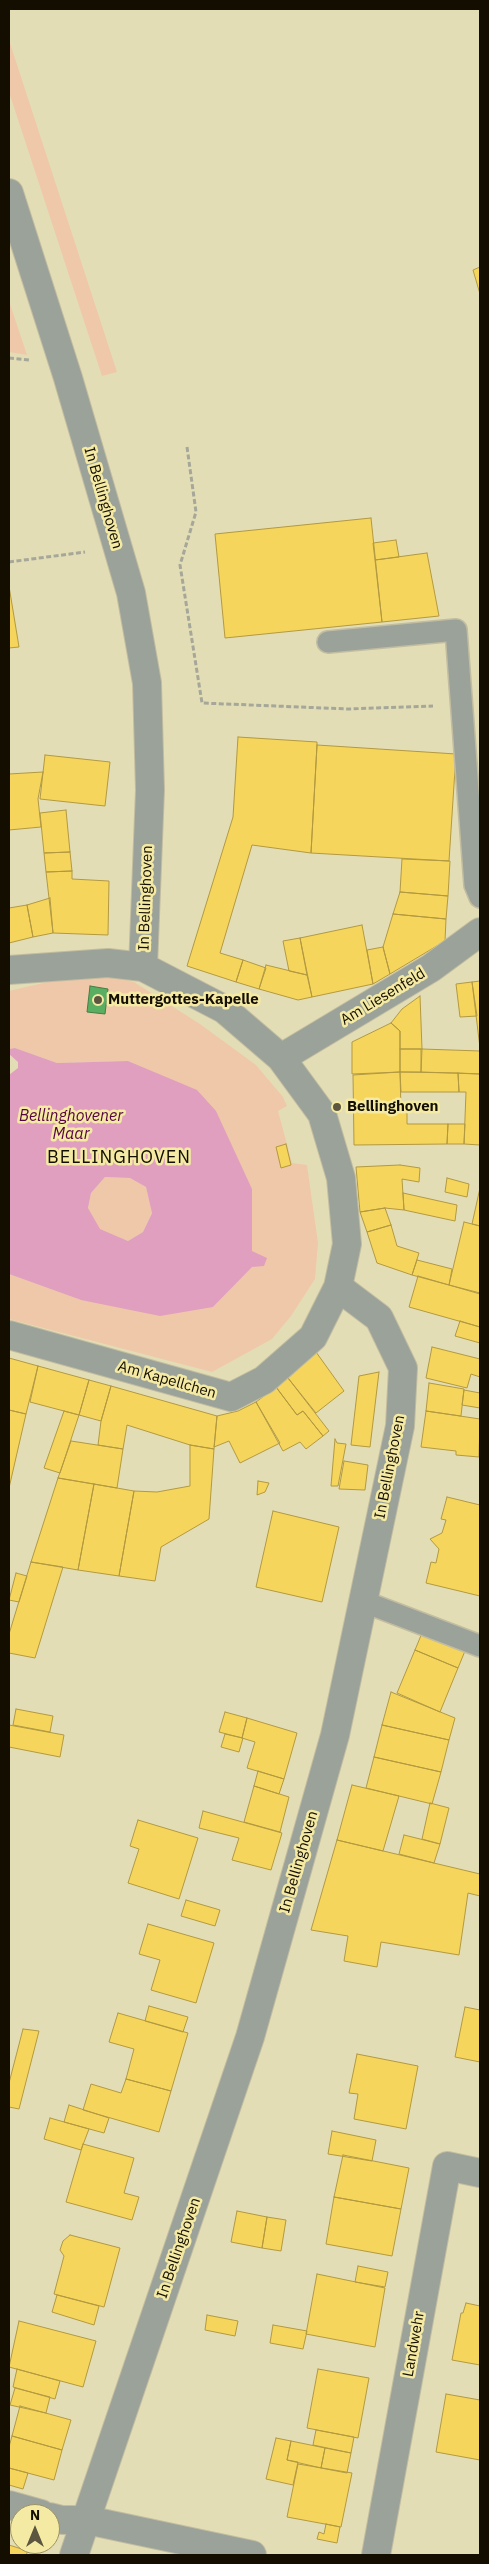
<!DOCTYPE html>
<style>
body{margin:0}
#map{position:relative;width:489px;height:2564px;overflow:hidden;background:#e3ddb6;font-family:"IBM Plex Sans",sans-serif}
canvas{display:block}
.frame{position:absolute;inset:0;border:10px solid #130e00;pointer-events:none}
.north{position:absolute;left:10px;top:2504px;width:50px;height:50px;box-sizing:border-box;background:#f5eaa4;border:1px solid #9b9262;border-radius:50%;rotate:0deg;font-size:14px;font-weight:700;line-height:20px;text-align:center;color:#130e00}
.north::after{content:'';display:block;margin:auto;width:18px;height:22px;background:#5c5640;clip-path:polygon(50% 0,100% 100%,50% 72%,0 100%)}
</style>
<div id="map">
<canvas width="489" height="2564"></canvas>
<div class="frame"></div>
<div class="north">N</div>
</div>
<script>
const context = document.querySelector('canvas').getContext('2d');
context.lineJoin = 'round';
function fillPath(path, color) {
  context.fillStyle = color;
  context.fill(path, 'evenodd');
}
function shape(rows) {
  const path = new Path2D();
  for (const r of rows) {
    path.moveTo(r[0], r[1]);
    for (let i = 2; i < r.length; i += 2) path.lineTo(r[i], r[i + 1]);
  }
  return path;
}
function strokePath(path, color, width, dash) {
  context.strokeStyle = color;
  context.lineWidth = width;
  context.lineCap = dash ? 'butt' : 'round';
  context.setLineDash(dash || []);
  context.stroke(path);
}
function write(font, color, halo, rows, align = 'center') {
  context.font = font + ' "IBM Plex Sans",sans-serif';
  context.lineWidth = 5;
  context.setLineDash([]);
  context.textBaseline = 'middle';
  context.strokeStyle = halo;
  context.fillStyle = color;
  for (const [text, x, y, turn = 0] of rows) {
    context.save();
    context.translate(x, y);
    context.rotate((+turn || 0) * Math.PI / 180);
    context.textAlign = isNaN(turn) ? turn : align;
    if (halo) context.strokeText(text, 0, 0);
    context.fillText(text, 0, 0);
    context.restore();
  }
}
const green = shape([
 [9,40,117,372,102,376,9,92],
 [9,301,27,355,9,352],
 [103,975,134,982,200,1024,256,1065,283,1097,287,1106,278,1111,292,1163,307,1165,318,1243,315,1279,291,1316,272,1339,212,1372,9,1319,9,1274,81,1300,213,1307,252,1266,252,1189,197,1091,128,1061,57,1063,15,1048,9,1049,9,991,60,979],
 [105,1177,130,1178,146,1187,152,1212,143,1232,128,1241,99,1229,88,1208,91,1193]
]);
const water = shape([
 [15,1048,57,1063,128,1061,197,1090,216,1111,252,1189,252,1251,267,1258,264,1266,252,1267,213,1307,160,1316,81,1300,9,1274,9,1075,18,1068,18,1062,9,1054,9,1049],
 [105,1177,130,1178,146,1187,152,1213,143,1232,128,1241,100,1229,88,1208,91,1193]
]);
const homes = shape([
 [480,267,480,294,473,270,480,267],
 [371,518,382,622,225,638,215,534,371,518],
 [396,540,399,557,375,560,373,543,396,540],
 [427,553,439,616,382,622,375,560,427,553],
 [9,586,19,647,9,648,9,586],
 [238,737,317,742,317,745,311,853,252,845,220,953,243,960,236,982,187,966,233,817,238,737],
 [317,745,456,754,449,861,311,853,317,745],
 [45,755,110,762,105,806,40,799,45,755],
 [43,772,38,799,41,827,9,830,9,774,43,772],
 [66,810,70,852,44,853,40,813,66,810],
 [70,852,72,871,46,872,44,853,70,852],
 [402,859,450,861,448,896,400,892,402,859],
 [72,871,72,879,109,881,108,935,53,933,46,872,72,871],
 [400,892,448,896,446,919,393,914,400,892],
 [50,898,53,933,33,937,27,905,50,898],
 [27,905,33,937,9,943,9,908,27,905],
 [393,914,446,919,445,941,390,974,383,947,393,914],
 [362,925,373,984,312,997,300,938,362,925],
 [300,938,307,975,289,971,283,941,300,938],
 [383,947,390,974,373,984,367,950,383,947],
 [243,960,266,968,259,989,236,982,243,960],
 [266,965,307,975,312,997,298,1000,259,989,266,965],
 [480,981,480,1048,472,982,480,981],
 [472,982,477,1016,460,1017,456,984,472,982],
 [420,996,422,1049,400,1049,400,1031,391,1023,402,1009,420,996],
 [391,1023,400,1031,400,1072,352,1074,352,1042,391,1023],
 [400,1049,421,1049,421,1072,400,1072,400,1049],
 [422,1049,480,1051,480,1074,421,1072,422,1049],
 [400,1072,458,1073,459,1092,401,1092,400,1072],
 [400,1072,401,1110,407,1110,407,1124,448,1124,447,1144,354,1145,353,1075,400,1072],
 [458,1073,480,1074,480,1145,464,1144,466,1092,459,1092,458,1073],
 [448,1124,465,1124,464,1144,447,1144,448,1124],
 [286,1144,291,1165,281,1168,276,1147,286,1144],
 [400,1165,420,1168,419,1182,402,1179,404,1210,385,1208,360,1212,356,1167,400,1165],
 [447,1178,469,1184,467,1197,445,1192,447,1178],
 [480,1188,480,1226,472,1224,480,1188],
 [403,1193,457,1205,455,1221,404,1210,403,1193],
 [385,1208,391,1225,367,1232,360,1212,385,1208],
 [464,1222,480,1226,480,1293,449,1285,464,1222],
 [391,1225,397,1246,419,1253,412,1275,377,1263,367,1232,391,1225],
 [417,1260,452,1269,449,1285,412,1275,417,1260],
 [418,1276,480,1294,480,1327,409,1307,418,1276],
 [460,1321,480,1327,480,1343,455,1336,460,1321],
 [432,1347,480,1359,480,1377,471,1374,467,1388,426,1378,432,1347],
 [316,1352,344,1391,316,1413,288,1378,316,1352],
 [9,1358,38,1366,26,1414,9,1410,9,1358],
 [38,1366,89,1380,79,1415,30,1402,38,1366],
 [379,1372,370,1447,351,1445,359,1376,379,1372],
 [288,1378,329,1431,323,1436,303,1411,297,1415,276,1387,288,1378],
 [89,1380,111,1386,101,1421,79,1415,89,1380],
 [429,1383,464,1389,461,1416,426,1411,429,1383],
 [111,1386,217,1416,214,1449,190,1445,127,1425,123,1449,98,1445,101,1421,111,1386],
 [276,1387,297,1415,303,1411,323,1436,306,1449,300,1442,283,1451,256,1402,276,1387],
 [464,1390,480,1393,480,1408,462,1405,464,1390],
 [256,1402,280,1443,240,1463,229,1441,214,1447,217,1416,238,1411,256,1402],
 [9,1410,26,1414,9,1488,9,1410],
 [64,1411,79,1415,60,1473,44,1468,64,1411],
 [426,1411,480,1419,479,1457,456,1455,456,1451,421,1447,426,1411],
 [335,1439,337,1443,346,1444,338,1486,331,1486,335,1439],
 [71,1441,123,1449,117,1488,58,1478,71,1441],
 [190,1445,214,1449,209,1519,161,1547,155,1581,119,1576,134,1491,157,1492,190,1486,190,1445],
 [344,1461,368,1465,365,1490,339,1489,344,1461],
 [58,1478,94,1484,78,1570,31,1562,58,1478],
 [258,1481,269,1483,265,1492,257,1495,258,1481],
 [94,1484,134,1491,119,1576,78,1570,94,1484],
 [447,1497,480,1505,480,1596,426,1583,431,1562,436,1563,439,1549,430,1539,442,1533,446,1520,441,1519,447,1497],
 [273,1511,339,1527,322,1602,256,1587,273,1511],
 [31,1562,63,1567,35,1658,9,1653,9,1634,31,1562],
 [16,1573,27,1576,19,1602,9,1600,16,1573],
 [422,1633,465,1651,458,1668,415,1650,422,1633],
 [415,1650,458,1668,440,1712,397,1693,415,1650],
 [391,1692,455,1718,449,1740,382,1725,391,1692],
 [16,1709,53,1716,50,1732,13,1725,16,1709],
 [225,1712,247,1718,242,1738,219,1732,225,1712],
 [247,1718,297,1733,284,1779,247,1768,255,1742,242,1738,247,1718],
 [9,1725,64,1735,60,1757,9,1747,9,1725],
 [382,1725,449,1740,441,1772,374,1757,382,1725],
 [225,1734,243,1738,239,1752,221,1747,225,1734],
 [374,1757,441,1772,432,1804,366,1788,374,1757],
 [258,1771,284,1779,279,1794,254,1786,258,1771],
 [352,1785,399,1796,383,1851,337,1840,352,1785],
 [254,1786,289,1797,280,1832,244,1822,254,1786],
 [430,1803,449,1808,440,1844,422,1839,430,1803],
 [203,1811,282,1833,271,1870,232,1860,239,1838,199,1828,203,1811],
 [138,1820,198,1838,179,1899,128,1883,139,1849,130,1846,138,1820],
 [404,1835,440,1844,434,1863,399,1854,404,1835],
 [337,1840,480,1874,480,1896,468,1893,459,1955,381,1942,377,1967,344,1961,348,1936,311,1930,337,1840],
 [186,1900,220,1910,215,1926,181,1916,186,1900],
 [148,1924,214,1943,196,2003,151,1990,160,1960,139,1954,148,1924],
 [149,2006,188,2017,183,2032,145,2021,149,2006],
 [465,2007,480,2010,480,2062,455,2057,465,2007],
 [118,2013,188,2033,171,2091,126,2079,134,2049,109,2042,118,2013],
 [23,2029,39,2031,19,2109,9,2107,9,2083,23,2029],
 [357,2054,418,2066,406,2129,354,2119,358,2094,349,2093,357,2054],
 [126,2079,171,2091,159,2132,83,2110,91,2084,121,2093,126,2079],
 [69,2105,109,2118,104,2133,64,2122,69,2105],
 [50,2118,89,2129,81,2150,44,2139,50,2118],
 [332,2131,376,2140,372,2161,328,2154,332,2131],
 [83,2144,134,2158,124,2193,139,2197,132,2220,66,2202,83,2144],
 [343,2155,409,2168,401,2209,334,2197,343,2155],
 [334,2197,401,2209,392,2256,326,2244,334,2197],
 [237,2211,267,2217,262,2248,231,2242,237,2211],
 [267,2217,286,2220,281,2251,262,2248,267,2217],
 [70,2235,120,2248,104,2307,54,2294,64,2256,60,2250,63,2241,70,2235],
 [358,2266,388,2272,385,2287,355,2282,358,2266],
 [317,2274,385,2288,375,2347,306,2334,317,2274],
 [57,2295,99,2306,94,2325,52,2312,57,2295],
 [466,2303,480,2306,480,2365,452,2360,461,2313,463,2313,466,2303],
 [207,2315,238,2321,235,2336,205,2330,207,2315],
 [19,2321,96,2341,83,2387,9,2367,19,2321],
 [273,2325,307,2331,303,2349,270,2343,273,2325],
 [17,2369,60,2381,55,2399,13,2387,17,2369],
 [318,2369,369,2378,358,2438,307,2428,318,2369],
 [15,2388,50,2397,46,2413,10,2405,15,2388],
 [446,2394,480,2400,480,2460,436,2452,446,2394],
 [20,2406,71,2420,62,2450,12,2436,20,2406],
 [316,2430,354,2437,351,2453,313,2445,316,2430],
 [12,2436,62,2450,54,2480,9,2468,9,2447,12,2436],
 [276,2438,291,2441,287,2460,298,2462,293,2485,266,2479,276,2438],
 [291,2441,325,2448,321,2468,287,2460,291,2441],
 [325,2448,351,2453,347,2473,321,2468,325,2448],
 [298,2464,352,2473,341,2527,287,2517,298,2464],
 [9,2468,28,2473,23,2489,9,2485,9,2468],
 [326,2524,340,2527,337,2543,317,2539,319,2532,324,2534,326,2524],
 [9,2545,28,2551,26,2555,9,2555,9,2545]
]);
const public = shape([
 [90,986,108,989,105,1014,87,1012,90,986]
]);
const path = shape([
 [9,358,30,360],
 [187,447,196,512,180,565,202,703,348,709,433,706],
 [9,562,85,552]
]);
const lane = shape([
 [328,642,456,630,475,885,480,897],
 [362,1601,480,1646]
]);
const street = shape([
 [9,193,68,378,131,593,147,683,150,790,143,967],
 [9,970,108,963,143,967,224,1009,281,1058,322,1114,341,1178,347,1244,338,1287,313,1337,264,1380,231,1397,9,1335],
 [281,1058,431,968,480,932],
 [9,2505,41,2514],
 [50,2517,62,2520,87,2520,252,2555],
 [74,2555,250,2037,335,1735,400,1426,403,1368,379,1318,338,1287],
 [376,2555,447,2166,480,2173]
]);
const markers = [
 [98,1000,5,"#5c5640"],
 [337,1107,5,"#5c5640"]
];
const streetNames = [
 ["In Bellinghoven",103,498,74],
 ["In Bellinghoven",146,898,-88],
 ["Am Liesenfeld",383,997,-31],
 ["Am Kapellchen",167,1380,16],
 ["In Bellinghoven",390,1467,-79],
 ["In Bellinghoven",299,1862,-74],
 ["In Bellinghoven",179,2248,-71],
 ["Landwehr",414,2344,-80]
];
const poiNames = [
 ["Muttergottes-Kapelle",108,1000],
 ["Bellinghoven",347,1107]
];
const waterNames = [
 ["Bellinghovener",71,1116],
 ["Maar",71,1134]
];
const quarterNames = [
 ["BELLINGHOVEN",119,1158]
];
fillPath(green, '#efc8a9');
fillPath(water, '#e09fbe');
fillPath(homes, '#f6d55c');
strokePath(homes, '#b29940', 1);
fillPath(public, '#5aae61');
strokePath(public, '#457e44', 1);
strokePath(lane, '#c2bda0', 24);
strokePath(street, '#c2bda0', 30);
strokePath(path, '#a5a798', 3, [5, 2.5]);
strokePath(lane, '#9ba299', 21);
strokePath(street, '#9ba299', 28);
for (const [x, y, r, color] of markers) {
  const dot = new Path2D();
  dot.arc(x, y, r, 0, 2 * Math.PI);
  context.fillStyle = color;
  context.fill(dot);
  strokePath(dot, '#f5eaa4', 2);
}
write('15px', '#130e00', '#f5eaa4', streetNames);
write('bold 15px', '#130e00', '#f5eaa4', poiNames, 'left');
write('italic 16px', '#550343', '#f5eaa4', waterNames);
context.letterSpacing = '1px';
write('18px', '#130e00', '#f5eaa4', quarterNames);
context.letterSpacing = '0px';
</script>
